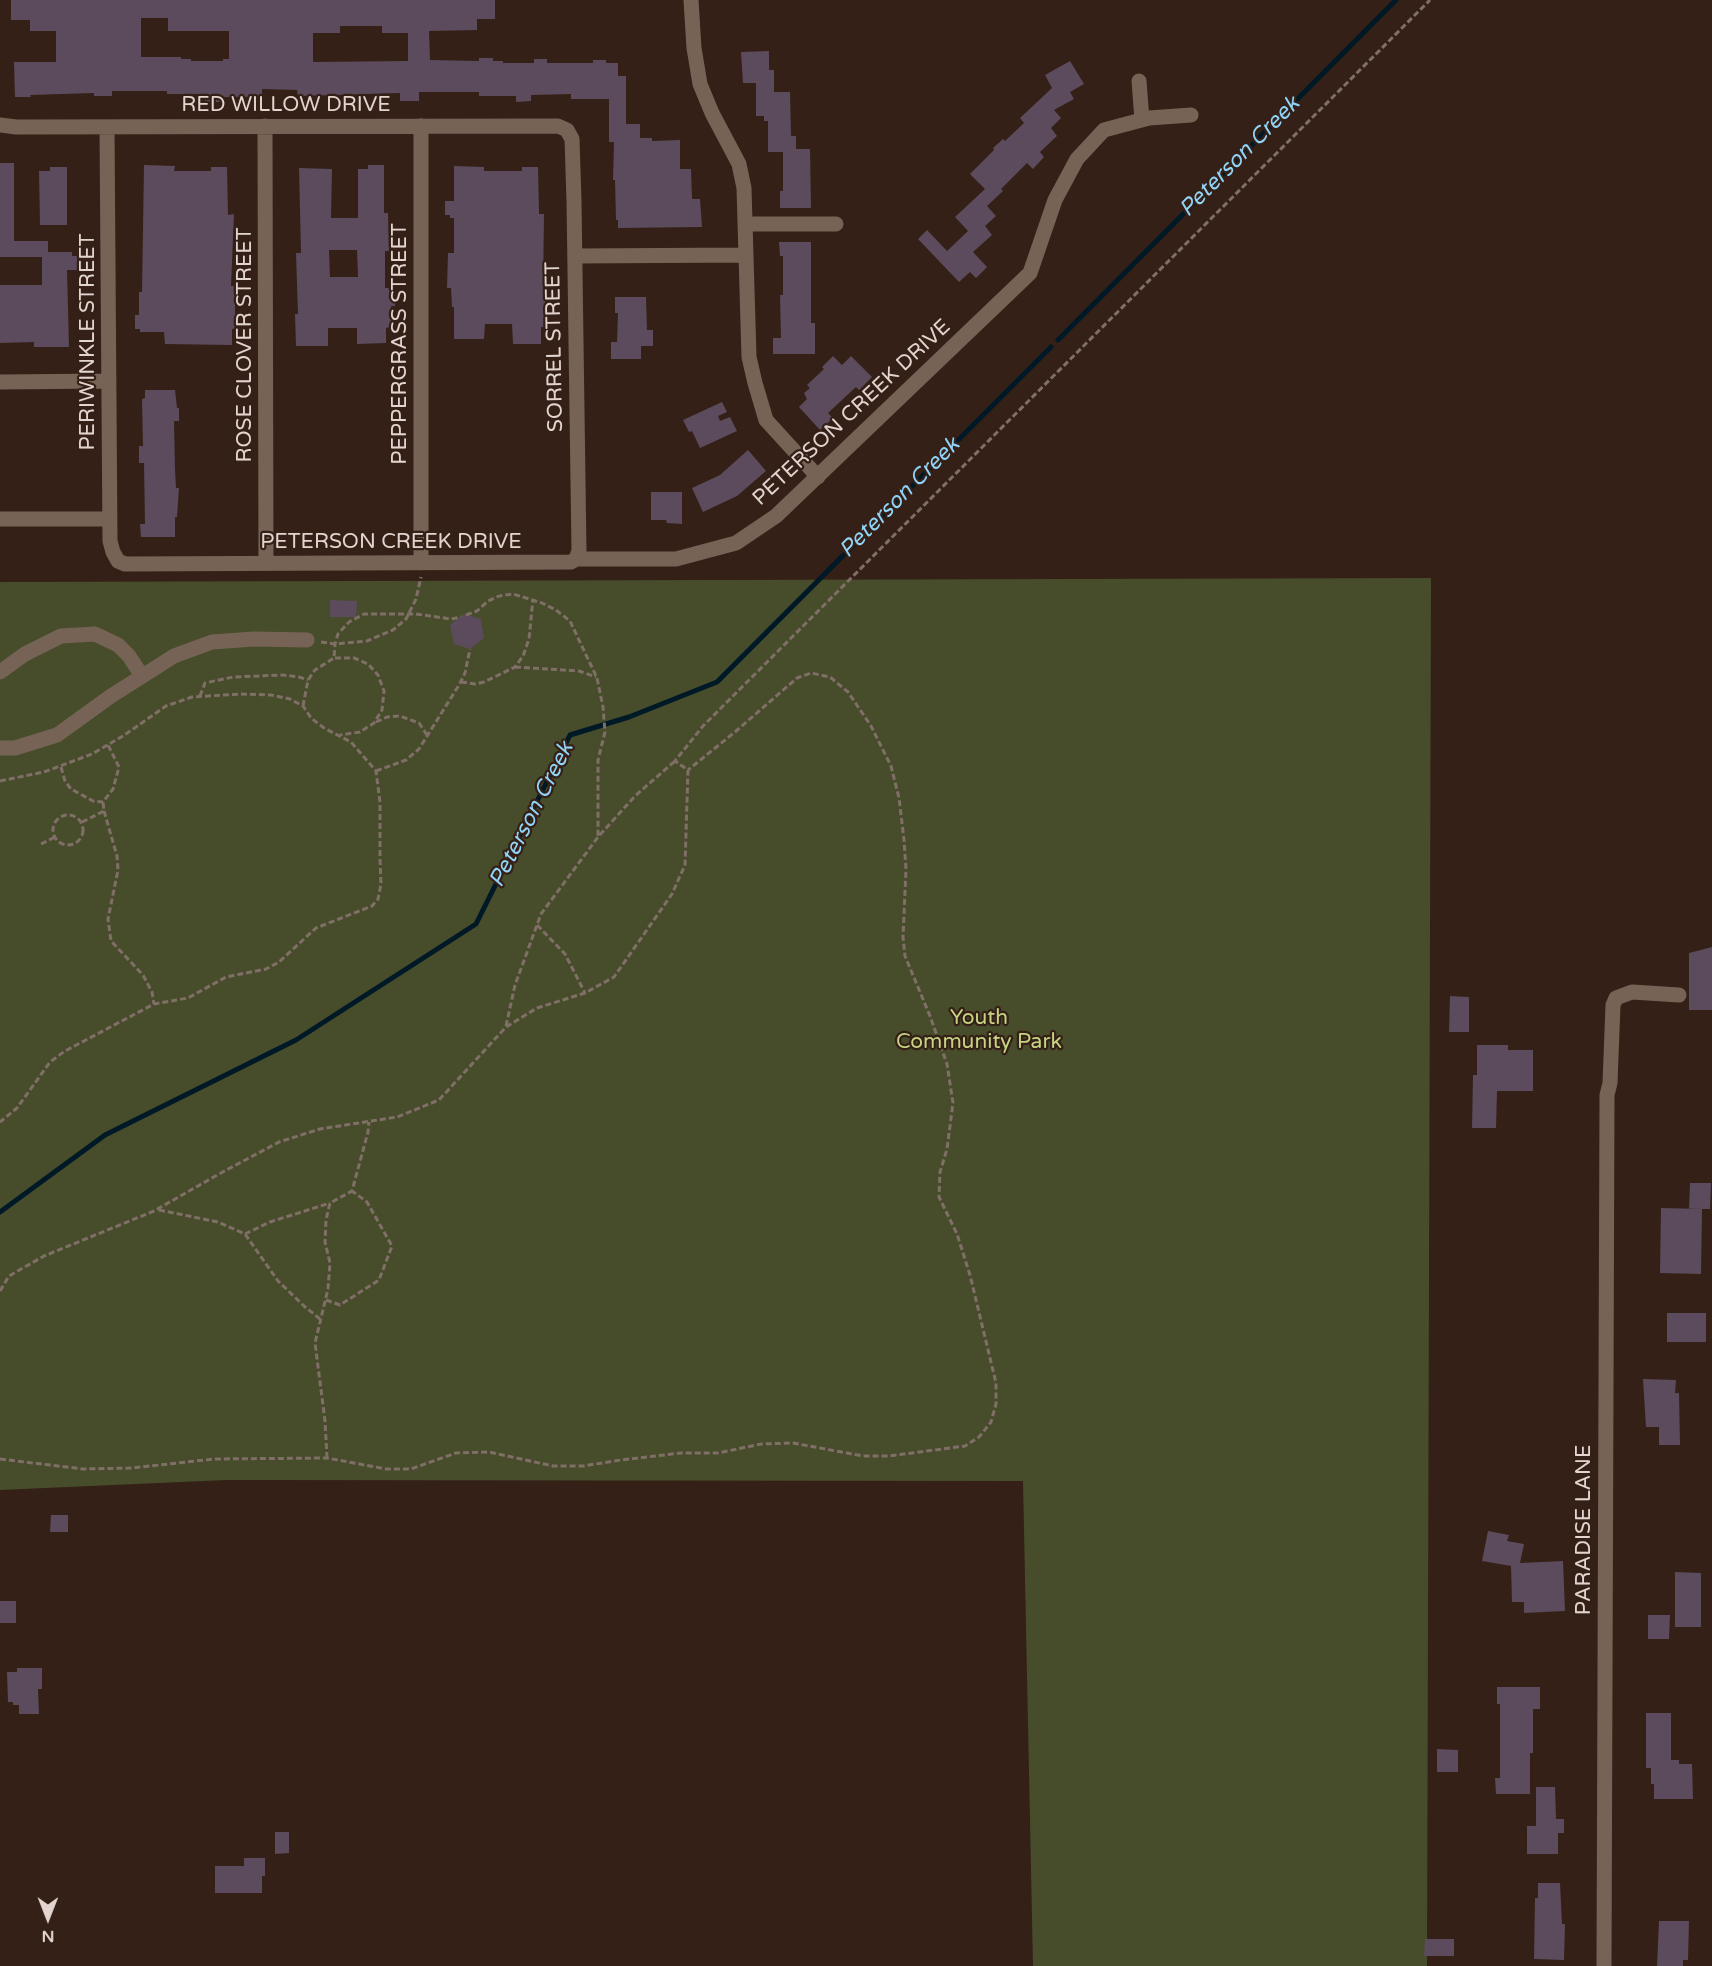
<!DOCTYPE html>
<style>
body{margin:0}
#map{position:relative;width:1712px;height:1966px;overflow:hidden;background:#342017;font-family:"Varela Round",sans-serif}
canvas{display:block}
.north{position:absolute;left:18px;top:1888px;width:60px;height:60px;-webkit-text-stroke:4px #342017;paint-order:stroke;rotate:180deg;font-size:16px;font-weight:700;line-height:24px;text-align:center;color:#e2d4ce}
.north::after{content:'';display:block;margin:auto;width:21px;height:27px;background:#e2d4ce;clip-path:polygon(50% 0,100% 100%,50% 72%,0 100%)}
</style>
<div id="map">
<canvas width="1712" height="1966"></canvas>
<div class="north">N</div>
</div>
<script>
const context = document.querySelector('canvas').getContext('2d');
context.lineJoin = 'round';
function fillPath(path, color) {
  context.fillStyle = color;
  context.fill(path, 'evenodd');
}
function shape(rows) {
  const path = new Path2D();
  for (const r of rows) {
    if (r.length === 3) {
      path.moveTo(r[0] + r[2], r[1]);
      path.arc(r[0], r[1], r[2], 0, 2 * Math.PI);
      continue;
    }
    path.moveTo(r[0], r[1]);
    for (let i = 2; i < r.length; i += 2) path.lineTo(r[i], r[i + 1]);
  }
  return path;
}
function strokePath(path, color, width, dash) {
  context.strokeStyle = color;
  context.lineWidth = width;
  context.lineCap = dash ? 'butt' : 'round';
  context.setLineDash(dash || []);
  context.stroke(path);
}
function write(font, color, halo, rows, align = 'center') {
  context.font = font + ' "Varela Round",sans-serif';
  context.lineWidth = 4.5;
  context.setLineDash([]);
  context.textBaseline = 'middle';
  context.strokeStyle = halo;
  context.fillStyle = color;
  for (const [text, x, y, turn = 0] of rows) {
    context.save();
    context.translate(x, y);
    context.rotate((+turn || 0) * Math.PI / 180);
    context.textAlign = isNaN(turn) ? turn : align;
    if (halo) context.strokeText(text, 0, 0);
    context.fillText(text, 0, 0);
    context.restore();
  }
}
const green = shape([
 [1431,578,1427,1966,1033,1966,1023,1481,226,1480,0,1490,0,582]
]);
const stream = shape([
 [1058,340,1396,0],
 [0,1212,105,1135,296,1040,476,924,570,735,629,717,717,682,1051,347]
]);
const building = shape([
 [11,0,495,0,495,19,477,19,477,30,429,31,430,60,479,61,479,58,493,58,493,61,503,61,503,63,534,63,534,59,547,59,547,63,593,63,593,60,606,60,606,63,618,63,618,76,626,76,626,124,640,124,640,138,652,138,652,141,680,140,680,169,691,169,692,199,700,199,702,227,618,228,618,220,616,220,615,180,613,180,614,142,609,142,609,99,571,99,571,94,531,95,531,101,516,102,516,96,479,96,479,92,419,92,419,101,400,101,400,93,298,96,297,90,262,89,262,97,220,97,220,102,205,102,205,94,167,94,167,91,112,91,112,96,94,96,94,93,30,95,31,97,15,97,14,62,56,62,56,31,30,31,30,20,11,20],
 [141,18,168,18,168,31,229,31,229,59,223,59,223,61,191,61,191,59,181,59,181,57,141,57],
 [340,26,382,26,382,33,408,33,408,61,313,62,313,33,340,33],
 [769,51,769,70,774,70,774,92,790,92,791,136,796,136,796,149,810,149,811,208,780,208,780,191,783,191,783,152,768,152,768,121,764,121,764,116,756,116,756,83,743,83,741,52],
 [1070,61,1084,84,1070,92,1074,99,1054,110,1061,118,1051,128,1057,136,1040,152,1044,157,1033,169,1027,163,1001,189,1003,191,987,206,996,216,985,226,992,235,973,252,987,267,976,278,970,272,959,282,918,239,927,230,947,251,968,231,955,217,985,189,970,174,994,150,993,148,1003,139,1005,141,1024,123,1020,118,1052,88,1045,75],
 [0,163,14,163,14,241,48,241,48,252,72,252,72,256,77,256,77,270,67,270,69,347,34,347,34,342,0,343,0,285,42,285,42,257,0,257],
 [144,165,175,166,174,171,211,171,211,167,227,167,228,215,234,214,231,286,235,286,235,290,240,290,240,305,235,305,235,329,232,329,232,345,165,344,164,332,140,332,140,329,135,329,135,315,139,315,139,292,142,292],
 [368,165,384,165,384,213,388,213,389,251,385,251,385,288,390,288,390,291,395,291,395,306,391,306,391,327,386,328,386,343,357,344,357,328,328,328,328,346,296,346,295,314,298,314,296,253,301,253,299,168,332,169,331,218,358,218,358,169,368,169],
 [329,250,357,250,358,277,330,277],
 [454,166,484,167,484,171,522,171,522,167,538,167,539,214,544,214,543,292,547,292,547,327,541,327,541,344,513,344,512,324,485,324,484,339,454,339,454,307,452,307,451,288,447,288,448,253,454,253,454,218,450,218,450,215,445,215,445,201,454,201],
 [50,167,67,167,67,225,40,225,39,171,50,171],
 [779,242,811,242,811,323,815,323,815,354,773,354,773,338,781,338,780,295,783,295,783,256,780,256],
 [615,297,646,297,647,330,653,330,653,346,641,346,641,359,611,359,611,342,617,342,618,313,615,313],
 [833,356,842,365,851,356,872,377,859,390,856,387,828,413,833,418,820,430,799,407,807,399,804,393,810,388,807,385,824,369,822,367],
 [145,390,175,390,177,408,179,408,179,421,174,421,175,469,176,488,179,488,177,517,175,517,175,537,141,537,140,524,145,524,144,463,139,463,139,446,143,446,142,399,145,398],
 [722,402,727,412,718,416,720,421,730,417,737,431,700,448,692,431,689,432,683,420],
 [748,450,766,471,737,496,703,512,692,488,720,475],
 [651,492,682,492,682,524,667,523,666,520,651,520],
 [330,600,357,601,356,617,330,617],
 [464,614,481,619,484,638,470,649,454,644,450,625],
 [1712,947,1712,1010,1689,1010,1689,953],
 [1450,996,1469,997,1469,1032,1449,1032],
 [1477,1045,1508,1045,1508,1050,1533,1050,1533,1091,1497,1091,1496,1128,1472,1128,1473,1075,1477,1075],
 [1690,1183,1711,1183,1710,1209,1689,1209],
 [1661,1208,1702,1209,1701,1274,1660,1273],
 [1667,1313,1706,1313,1706,1342,1667,1342],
 [1643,1379,1676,1380,1675,1393,1679,1393,1680,1445,1659,1445,1659,1427,1646,1427],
 [51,1515,68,1515,68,1532,50,1532],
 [1488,1531,1509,1535,1507,1541,1524,1544,1520,1563,1563,1561,1565,1611,1524,1613,1524,1602,1512,1602,1511,1566,1482,1561],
 [1675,1572,1701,1573,1701,1627,1675,1627],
 [0,1601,16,1601,16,1623,0,1623],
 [1648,1615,1670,1615,1669,1639,1648,1639],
 [17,1668,42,1668,42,1689,38,1689,39,1714,19,1714,19,1705,13,1705,13,1702,8,1702,7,1672,17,1672],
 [1497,1687,1540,1687,1540,1709,1533,1709,1533,1753,1530,1753,1530,1794,1496,1794,1495,1778,1500,1778,1500,1704,1497,1704],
 [1646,1713,1671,1713,1671,1760,1679,1760,1679,1764,1692,1764,1693,1799,1654,1799,1654,1784,1651,1784,1651,1768,1646,1768],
 [1437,1749,1458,1750,1458,1772,1437,1772],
 [1536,1787,1555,1787,1556,1819,1564,1819,1564,1833,1558,1833,1558,1854,1527,1854,1527,1826,1536,1826],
 [275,1832,289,1832,289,1853,275,1854],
 [244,1858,265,1858,265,1876,262,1876,262,1893,215,1893,215,1866,244,1866],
 [1538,1883,1560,1883,1562,1924,1565,1924,1564,1960,1534,1959,1535,1898,1538,1898],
 [1659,1921,1689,1921,1688,1960,1683,1960,1683,1966,1657,1966],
 [1425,1939,1454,1939,1454,1956,1424,1956]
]);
const path = shape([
 [466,615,477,611,488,601,499,596,513,594,542,603,556,610,570,621,597,678,603,707,605,732,598,760,598,837],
 [321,642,335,644,367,641,393,630,406,619,416,599,421,577],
 [335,658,354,658,368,664,378,675,384,691,382,710,374,723,360,732,340,735],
 [515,667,579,671,596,677],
 [461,682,475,684,484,682,515,667,523,656,529,639,533,599],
 [200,696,205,683,233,677,282,675,299,677,308,680],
 [303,706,308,680,315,670,334,658,335,644,338,634,349,622,364,614,416,614,451,619,461,617],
 [376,722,387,717,400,716,419,723,427,735],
 [61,767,65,781,71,789,93,801,103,802,113,789,119,767,108,745],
 [376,771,406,760,419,749,459,685,465,673,470,649],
 [0,781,44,772,92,754,123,736,166,706,192,697,240,694,271,695,290,699,303,706,311,718,324,728,351,742,376,771,380,802,380,860,381,884,378,899,372,906,316,928,279,962,266,969,226,977,188,998,154,1004,65,1051,50,1062,17,1108,0,1122],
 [104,811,117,856,118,870,108,919,111,941,143,975,152,992,154,1004],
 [68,830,15],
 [82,822,104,811,103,802],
 [41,844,55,837],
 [537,925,565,954,585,993],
 [506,1026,515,985,541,914,598,837,635,796,675,761],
 [159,1210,218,1222,245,1234,278,1281,304,1306,320,1319],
 [245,1234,270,1222,330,1203],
 [0,1291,9,1276,44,1256,154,1211,219,1174,279,1142,320,1129,397,1117,439,1100,506,1027,537,1008,585,993,614,977,672,894,685,865,688,770,675,761,703,726,1430,0],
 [326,1300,340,1305,379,1280,392,1246,367,1202,352,1191],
 [327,1458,325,1421,315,1343,328,1289,330,1263,325,1242,326,1220,330,1203,352,1191,368,1132,369,1122],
 [0,1459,83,1469,132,1468,214,1459,327,1458,386,1469,411,1469,456,1453,489,1452,553,1466,583,1466,621,1460,681,1453,718,1453,761,1444,793,1443,863,1456,889,1456,965,1446,979,1437,991,1422,996,1404,996,1383,970,1275,957,1234,939,1197,940,1172,947,1149,953,1103,947,1064,930,1016,905,956,903,937,906,869,904,840,899,798,891,766,871,726,848,692,830,677,811,673,797,678,735,732,688,770]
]);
const minor = shape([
 [691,0,694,48,700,84,712,113,739,164,744,188,749,357,755,383,766,420,818,477],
 [1139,81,1142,120],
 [0,125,16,127,558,126,567,130,572,139,574,201,579,551,576,559],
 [265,126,266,563],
 [421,126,421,563],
 [107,127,110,541,113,552,118,561,125,564,571,562,576,559,676,559,736,543,776,516,1030,273,1055,200,1077,159,1104,130,1149,118,1191,115],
 [745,224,836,224],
 [575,256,746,255],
 [0,382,109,381],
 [0,519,110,519],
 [0,672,25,654,61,636,95,634,118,645,129,656,142,676],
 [0,748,15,748,57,735,111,696,174,656,212,642,254,639,307,640],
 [1604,1966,1607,1095,1610,1083,1613,1005,1616,998,1632,992,1679,995]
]);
const streetNames = [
 ["RED WILLOW DRIVE",286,105],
 ["PERIWINKLE STREET",88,342,-90],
 ["PEPPERGRASS STREET",400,344,-90],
 ["ROSE CLOVER STREET",245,345,-90],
 ["SORREL STREET",555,347,-91],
 ["PETERSON CREEK DRIVE",852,413,-43],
 ["PETERSON CREEK DRIVE",391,542],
 ["PARADISE LANE",1584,1530,-90]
];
const parkNames = [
 ["Youth",979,1018],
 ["Community Park",979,1042]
];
const waterNames = [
 ["Peterson Creek",1240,157,-45],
 ["Peterson Creek",900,498,-45],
 ["Peterson Creek",532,815,-63]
];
fillPath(green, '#474d2b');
strokePath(stream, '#001927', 5);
fillPath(building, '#5b4b5c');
strokePath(path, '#806f67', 3, [6, 3]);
strokePath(minor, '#776355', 15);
write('21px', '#e2d4ce', '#342017', streetNames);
write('21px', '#c5d382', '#342017', parkNames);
write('italic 22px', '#91d4f8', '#342017', waterNames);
</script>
